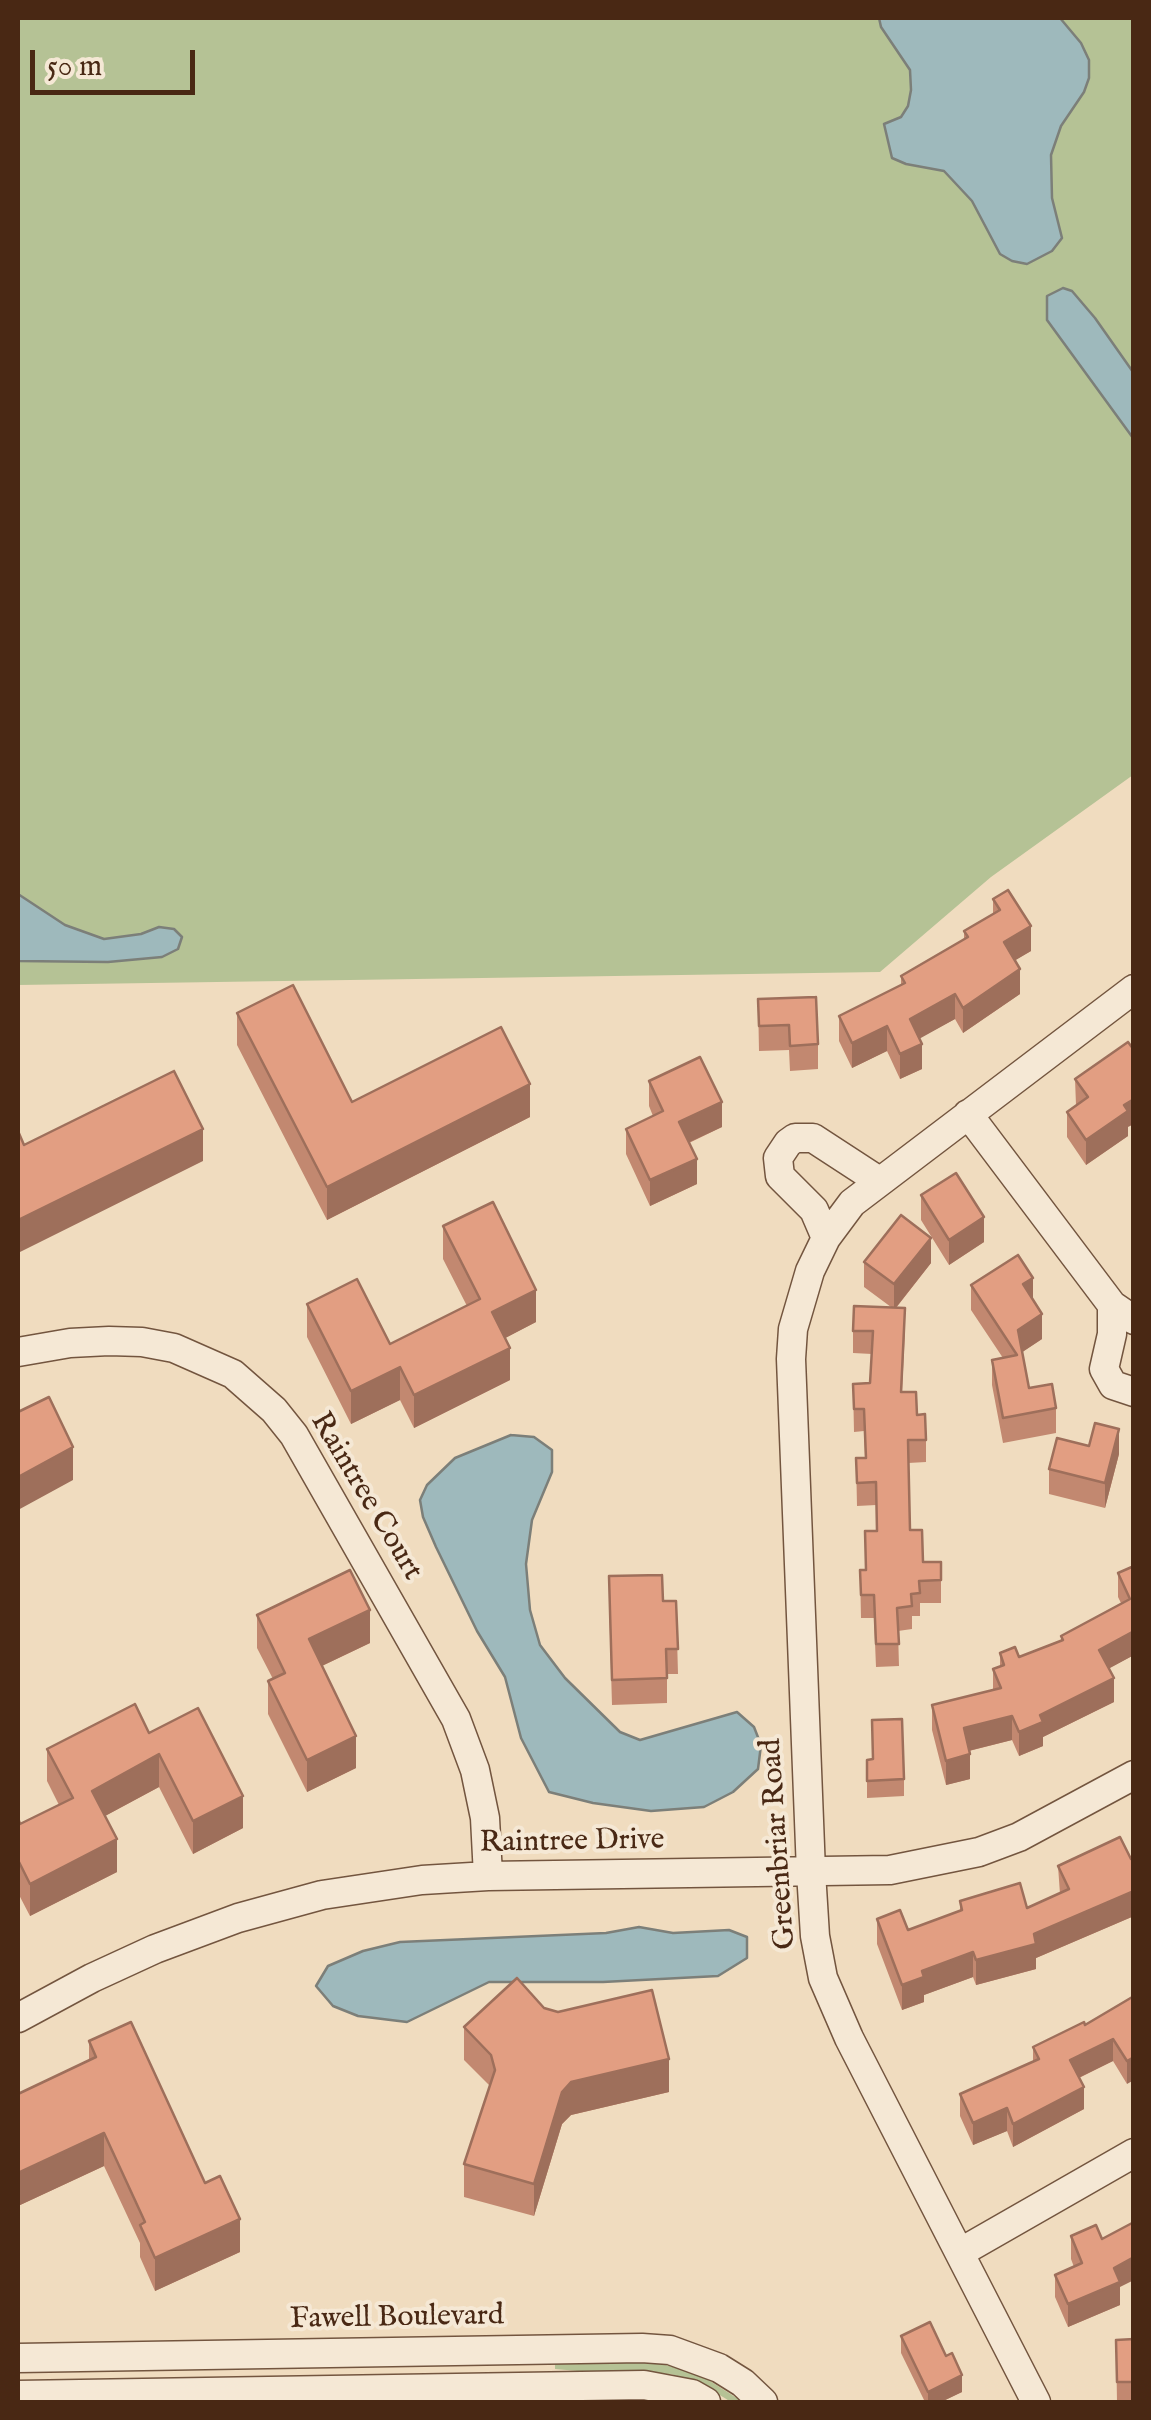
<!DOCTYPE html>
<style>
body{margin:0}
#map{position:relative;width:1151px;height:2420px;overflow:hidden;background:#f0dcbf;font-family:"IM FELL English",serif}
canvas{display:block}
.frame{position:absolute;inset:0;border:20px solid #492814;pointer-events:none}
.scale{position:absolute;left:30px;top:50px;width:165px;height:45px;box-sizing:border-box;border:5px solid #492814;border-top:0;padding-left:12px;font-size:30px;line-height:35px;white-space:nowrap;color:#492814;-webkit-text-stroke:8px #f5e8d5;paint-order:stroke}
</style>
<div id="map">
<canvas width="1151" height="2420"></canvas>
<div class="frame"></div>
<div class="scale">50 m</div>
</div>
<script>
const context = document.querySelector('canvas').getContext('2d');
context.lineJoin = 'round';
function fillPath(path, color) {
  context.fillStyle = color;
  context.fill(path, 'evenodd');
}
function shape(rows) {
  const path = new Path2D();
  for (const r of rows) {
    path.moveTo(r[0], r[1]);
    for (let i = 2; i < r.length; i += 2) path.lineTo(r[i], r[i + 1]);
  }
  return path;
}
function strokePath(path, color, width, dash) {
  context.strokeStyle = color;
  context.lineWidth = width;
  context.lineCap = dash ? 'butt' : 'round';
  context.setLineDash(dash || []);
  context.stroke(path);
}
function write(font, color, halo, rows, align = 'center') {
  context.font = font + ' "IM FELL English",serif';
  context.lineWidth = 8;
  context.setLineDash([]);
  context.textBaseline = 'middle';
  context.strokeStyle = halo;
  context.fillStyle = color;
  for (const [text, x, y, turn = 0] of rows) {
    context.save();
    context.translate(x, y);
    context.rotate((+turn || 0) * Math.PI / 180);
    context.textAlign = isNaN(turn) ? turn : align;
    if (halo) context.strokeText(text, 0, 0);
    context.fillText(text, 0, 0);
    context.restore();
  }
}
const green = shape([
 [18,18,1133,18,1133,775,991,877,880,972,18,985],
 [555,2363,658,2363,699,2374,743,2402,731,2402,702,2384,671,2374,578,2371,555,2369]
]);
const water = shape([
 [879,18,1060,18,1081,43,1089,60,1089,78,1084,92,1061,126,1051,155,1052,198,1062,238,1052,251,1027,264,1012,261,1000,254,972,201,944,171,906,164,892,158,884,124,901,117,908,106,911,90,910,70,881,27,879,18],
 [1063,288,1072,291,1095,318,1133,372,1133,438,1047,320,1047,296,1063,288],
 [18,894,65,925,104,939,141,934,159,927,174,929,182,937,178,949,162,957,108,962,18,961,18,894],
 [511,1435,534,1437,552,1450,552,1472,532,1520,526,1564,530,1610,540,1645,565,1678,620,1732,640,1740,737,1712,754,1727,761,1745,758,1769,733,1792,704,1807,651,1811,593,1803,549,1792,521,1738,505,1677,477,1631,436,1547,423,1517,420,1500,427,1485,455,1458,511,1435],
 [639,1927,673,1933,729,1930,747,1937,747,1958,718,1976,603,1982,489,1982,407,2022,358,2016,333,2006,316,1986,328,1966,363,1951,400,1942,606,1933,639,1927]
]);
const minor = shape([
 [968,1114,1112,1305,1134,1320],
 [826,1238,814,1210,780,1176,778,1158,788,1143,795,1138,813,1138,879,1181],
 [1112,1305,1112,1334,1104,1369,1113,1385,1134,1392],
 [18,1352,70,1343,109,1341,142,1342,174,1348,233,1374,274,1410,294,1435,456,1719,475,1770,485,1818,488,1876],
 [18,2018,92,1978,155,1949,238,1918,322,1895,422,1880,488,1876,890,1870,979,1852,1019,1837,1134,1775],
 [961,2252,1134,2153],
 [18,2358,642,2348,670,2350,719,2368,743,2383,763,2402],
 [18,2395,644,2385,692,2394,706,2402],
 [1036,2402,849,2038,823,1978,815,1936,811,1872,791,1359,793,1329,810,1271,826,1238,852,1203,1134,989]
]);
const wall = shape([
 [993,899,1031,951,1015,960,1020,994,963,1033,955,1019,919,1038,922,1069,900,1079,887,1051,852,1068,839,1041,839,1016,901,985,901,976,964,940,964,931,993,914],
 [758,999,818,1044,818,1069,790,1071,789,1050,759,1051],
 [237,1013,352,1102,530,1117,327,1220,237,1045],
 [1075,1079,1128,1127,1128,1136,1086,1165,1067,1137,1067,1112,1076,1105],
 [649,1081,722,1127,689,1143,697,1184,650,1206,626,1154,626,1129,653,1116,649,1106],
 [921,1195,984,1242,949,1265,921,1220],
 [443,1226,536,1322,505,1338,510,1380,414,1428,400,1400,351,1424,307,1337,307,1304,390,1344,467,1306,443,1259],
 [864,1262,931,1263,896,1308,905,1331,902,1392,917,1415,926,1440,926,1462,908,1463,910,1530,923,1562,941,1562,941,1603,920,1603,920,1616,912,1616,912,1629,898,1631,899,1666,876,1667,874,1618,861,1618,860,1570,865,1570,876,1531,876,1505,857,1506,856,1458,865,1458,864,1431,854,1432,853,1384,870,1383,872,1354,853,1353,853,1331,891,1307,864,1287],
 [971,1285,1033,1299,1042,1339,1022,1352,1029,1388,1056,1408,1056,1433,1003,1443,992,1385,992,1360,1003,1358,971,1310],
 [1119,1454,1105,1508,1049,1494,1049,1469],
 [1134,1566,1134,1655,1109,1668,1114,1702,1043,1737,1043,1746,1019,1756,1012,1740,969,1751,970,1779,946,1785,932,1730,932,1705,993,1690,993,1669,1000,1666,1000,1653,1019,1657,1061,1640,1061,1636,1121,1603,1118,1597,1118,1573],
 [609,1601,676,1601,678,1674,667,1674,667,1703,612,1705],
 [257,1615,370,1643,322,1666,356,1768,307,1792,268,1714,268,1681,273,1679,257,1648],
 [149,1733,243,1828,193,1854,159,1787,105,1816,117,1872,30,1916,18,1893,18,1818,20,1824,59,1805,47,1781,47,1749],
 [867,1760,904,1779,904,1796,867,1798],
 [1134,1857,1134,1916,1036,1958,1036,1969,976,1985,973,1977,924,1995,924,2002,902,2010,877,1944,877,1919,908,1930,960,1911,960,1901,1027,1908,1060,1894,1058,1866],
 [1134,1996,1127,2084,1113,2061,1079,2078,1084,2109,1013,2147,1007,2131,973,2145,960,2116,960,2094,1033,2062,1033,2047,1085,2025],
 [544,2008,669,2092,571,2115,562,2124,534,2216,464,2197,464,2164,490,2086,464,2060,464,2027],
 [89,2041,205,2183,240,2252,155,2291,140,2257,140,2243,104,2166,18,2206,18,2094,89,2060],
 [1071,2236,1120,2287,1120,2305,1068,2327,1055,2297,1055,2275,1074,2267,1071,2259],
 [901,2336,946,2356,962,2392,941,2402,925,2402,901,2353],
 [1134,2339,1134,2402,1117,2402,1116,2340]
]);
const shadedWall = shape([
 [1031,926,1031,951,1004,967,1004,942],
 [1020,969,1020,994,963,1033,963,1008],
 [955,994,955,1019,910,1044,910,1019],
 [887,1026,887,1051,852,1068,852,1043],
 [922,1044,922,1069,900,1079,900,1054],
 [530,1084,530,1117,327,1220,327,1187],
 [1134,1099,1134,1124,1128,1127,1128,1136,1086,1165,1086,1140,1124,1105],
 [722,1102,722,1127,679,1147,679,1122],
 [203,1129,203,1161,18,1253,18,1220],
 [697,1159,697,1184,650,1206,650,1180],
 [984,1217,984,1242,949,1265,949,1240],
 [931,1238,931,1263,894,1310,894,1284],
 [1033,1278,1033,1303,1023,1284],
 [536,1290,536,1322,492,1345,492,1312],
 [1042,1314,1042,1339,1018,1355,1018,1330],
 [510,1348,510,1380,414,1428,414,1395],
 [400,1367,400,1400,351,1424,351,1391],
 [1119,1429,1119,1454,1105,1508,1105,1483],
 [73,1447,73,1480,18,1510,18,1477],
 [370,1610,370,1643,309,1672,309,1639],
 [1134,1631,1134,1655,1099,1674,1099,1650],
 [1114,1678,1114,1702,1043,1737,1043,1746,1019,1756,1019,1732,1040,1715],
 [1012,1716,1012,1740,964,1752,964,1728],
 [356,1736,356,1768,307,1792,307,1760],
 [159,1754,159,1787,92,1823,92,1791],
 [970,1754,970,1779,946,1785,946,1761],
 [243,1796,243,1828,193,1854,193,1821],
 [117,1839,117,1872,30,1916,30,1884],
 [1134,1891,1134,1916,1036,1958,1036,1969,976,1985,976,1960],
 [973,1952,973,1977,924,1995,924,2002,902,2010,902,1985,922,1971],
 [1113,2039,1113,2061,1070,2082,1070,2060],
 [1134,2057,1134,2080,1127,2084,1127,2061],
 [669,2059,669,2092,571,2115,562,2124,534,2216,534,2184,562,2092,571,2082],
 [1084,2087,1084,2109,1013,2147,1013,2124],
 [1007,2108,1007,2131,973,2145,973,2123],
 [104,2133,104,2166,18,2206,18,2221,18,2173],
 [240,2219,240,2252,155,2291,155,2258],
 [1134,2257,1134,2280,1120,2287,1120,2305,1068,2327,1068,2304,1114,2268],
 [962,2375,962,2392,941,2402,928,2402,928,2392]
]);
const building = shape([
 [1008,890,1031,926,1004,942,1020,969,963,1008,955,994,910,1019,922,1044,900,1054,887,1026,852,1043,839,1016,905,983,901,976,968,937,964,931,1000,910,993,899,1008,890],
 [293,985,352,1102,501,1027,530,1084,327,1187,237,1013,293,985],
 [816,997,818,1044,790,1046,789,1025,759,1026,758,999,816,997],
 [1128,1042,1134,1050,1134,1099,1124,1105,1128,1111,1086,1140,1067,1112,1088,1097,1075,1079,1128,1042],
 [700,1057,722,1102,679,1122,697,1159,650,1180,626,1129,663,1111,649,1081,700,1057],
 [174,1071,203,1129,18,1220,18,1131,24,1145,174,1071],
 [956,1173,984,1217,949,1240,921,1195,956,1173],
 [493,1202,536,1290,492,1312,510,1348,414,1395,400,1367,351,1391,307,1304,357,1279,390,1344,480,1299,443,1226,493,1202],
 [901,1215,931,1238,894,1284,864,1262,901,1215],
 [1018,1255,1033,1278,1023,1284,1042,1314,1018,1330,1029,1388,1052,1384,1056,1408,1003,1418,992,1360,1017,1355,971,1285,1018,1255],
 [854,1306,905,1308,901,1392,916,1392,917,1415,925,1414,926,1440,908,1440,910,1530,922,1530,923,1562,941,1562,941,1580,919,1581,920,1593,911,1594,912,1606,897,1608,899,1644,876,1644,874,1595,861,1595,860,1570,866,1570,865,1531,877,1531,876,1482,857,1483,856,1458,866,1458,864,1409,854,1409,853,1384,870,1383,873,1331,853,1331,854,1306],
 [49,1397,73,1447,18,1477,18,1412,49,1397],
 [1095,1423,1119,1429,1105,1483,1049,1469,1057,1438,1089,1446,1095,1423],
 [1134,1566,1134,1631,1099,1650,1114,1678,1040,1715,1043,1722,1019,1732,1012,1716,964,1728,970,1754,946,1761,932,1705,1001,1688,993,1669,1004,1665,1000,1653,1015,1647,1019,1657,1063,1640,1061,1636,1130,1599,1118,1573,1134,1566],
 [350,1570,370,1610,309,1639,356,1736,307,1760,268,1681,285,1673,257,1615,350,1570],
 [662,1575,663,1601,676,1601,678,1649,666,1649,667,1678,612,1680,609,1576,662,1575],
 [135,1704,149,1733,198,1708,243,1796,193,1821,159,1754,92,1791,117,1839,30,1884,18,1860,18,1818,20,1824,73,1798,47,1749,135,1704],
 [902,1719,904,1779,867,1781,867,1760,873,1759,872,1720,902,1719],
 [1120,1837,1131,1859,1134,1857,1134,1891,1034,1934,1036,1944,976,1960,973,1952,922,1971,924,1977,902,1985,877,1919,900,1910,908,1930,962,1910,960,1901,1020,1883,1027,1908,1069,1889,1058,1866,1120,1837],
 [517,1978,544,2008,558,2012,652,1990,669,2059,571,2082,562,2092,534,2184,464,2164,495,2070,491,2055,464,2027,517,1978],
 [1134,1996,1134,2057,1127,2061,1113,2039,1070,2060,1084,2087,1013,2124,1007,2108,973,2123,960,2094,1039,2059,1033,2047,1084,2022,1085,2025,1134,1996],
 [131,2022,205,2183,220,2176,240,2219,155,2258,140,2225,145,2222,104,2133,18,2173,18,2094,96,2057,89,2041,131,2022],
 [1134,2222,1134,2257,1114,2268,1120,2282,1068,2304,1055,2275,1082,2263,1071,2236,1096,2225,1102,2239,1134,2222],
 [930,2322,946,2356,952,2353,962,2375,928,2392,901,2336,930,2322],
 [1134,2339,1134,2382,1117,2382,1116,2340,1134,2339]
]);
const streetNames = [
 ["Raintree Court",365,1497,59],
 ["Raintree Drive",572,1843,-1],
 ["Greenbriar Road",780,1844,-94],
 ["Fawell Boulevard",397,2319,-1]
];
fillPath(green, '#b5c295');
fillPath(water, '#9eb9bc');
strokePath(water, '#7c7f79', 2.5);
strokePath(minor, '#73553f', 31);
strokePath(minor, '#f5e8d5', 28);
fillPath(wall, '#c28870');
fillPath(shadedWall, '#9e6f5b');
fillPath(building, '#e29e82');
strokePath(building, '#9e6f5b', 2.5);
write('30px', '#492814', '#f5e8d5', streetNames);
</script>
